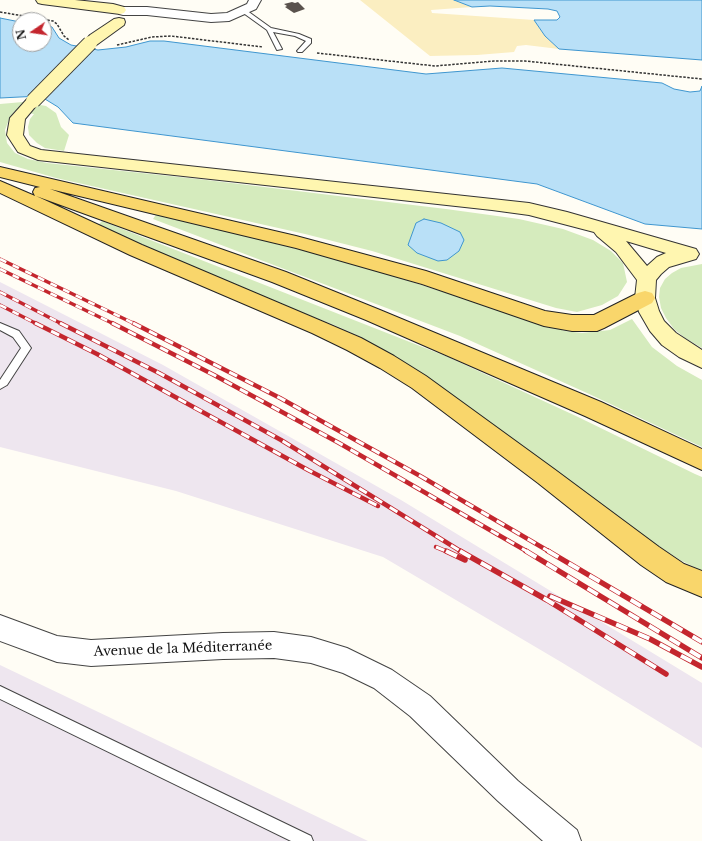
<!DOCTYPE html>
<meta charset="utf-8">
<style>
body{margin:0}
#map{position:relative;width:702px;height:841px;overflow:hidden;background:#fffdf5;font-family:"Libre Baskerville",serif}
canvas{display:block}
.north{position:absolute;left:12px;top:12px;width:40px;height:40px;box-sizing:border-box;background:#fff;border:1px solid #a0a0a0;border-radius:50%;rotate:257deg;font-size:11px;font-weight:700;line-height:16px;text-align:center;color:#111}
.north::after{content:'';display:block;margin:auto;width:14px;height:18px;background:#c4262e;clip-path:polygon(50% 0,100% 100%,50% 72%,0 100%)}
</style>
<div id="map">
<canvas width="702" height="841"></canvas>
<div class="north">N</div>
</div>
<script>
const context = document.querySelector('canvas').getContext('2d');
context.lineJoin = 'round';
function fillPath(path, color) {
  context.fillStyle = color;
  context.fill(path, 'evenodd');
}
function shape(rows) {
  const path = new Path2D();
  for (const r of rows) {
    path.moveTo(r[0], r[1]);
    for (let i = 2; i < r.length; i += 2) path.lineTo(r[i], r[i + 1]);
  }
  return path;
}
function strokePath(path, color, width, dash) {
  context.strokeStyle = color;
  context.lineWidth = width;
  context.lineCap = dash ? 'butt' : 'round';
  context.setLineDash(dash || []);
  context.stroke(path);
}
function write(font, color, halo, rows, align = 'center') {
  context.font = font + ' "Libre Baskerville",serif';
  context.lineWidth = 4;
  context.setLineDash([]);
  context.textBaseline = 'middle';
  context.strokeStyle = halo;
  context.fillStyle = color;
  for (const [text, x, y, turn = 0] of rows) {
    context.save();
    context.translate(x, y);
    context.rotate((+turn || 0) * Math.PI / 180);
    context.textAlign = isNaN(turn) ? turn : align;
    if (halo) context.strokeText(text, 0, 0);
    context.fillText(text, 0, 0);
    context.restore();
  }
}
const industrial = shape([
 [0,282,163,365,401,500,702,683,702,748,561,662,383,557,176,491,0,447],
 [0,665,368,841,0,841]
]);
const green = shape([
 [23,102,46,106,56,113,61,127,69,135,64,151,45,148,37,143,29,135,28,127,30,119,34,114,15,111,10,117,5,130,7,143,15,153,28,159,47,163,198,179,446,209,519,219,563,229,593,240,611,251,623,263,627,282,618,296,602,305,577,312,556,308,372,251,305,234,56,178,0,162,0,104],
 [157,213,359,265,565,331,582,333,610,330,632,319,652,347,677,366,702,380,702,447,587,393,460,336,153,219],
 [102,221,448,357,576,416,695,474,702,477,702,571,680,560,628,526,411,367,361,337,334,325,210,276,96,227],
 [702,264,702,348,685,338,674,329,666,318,661,308,659,297,660,288,665,279,672,273,681,268]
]);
const sand = shape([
 [360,0,454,0,472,7,431,10,432,13,534,20,545,36,559,49,526,45,517,46,514,52,477,55,430,56]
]);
const water = shape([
 [454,0,702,0,702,60,559,49,545,36,534,20,557,20,560,17,557,11,548,9,490,6,472,7,454,0],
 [0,18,20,22,20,44,44,44,44,25,52,27,59,38,71,45,98,50,126,47,150,41,164,41,426,74,502,68,662,83,674,89,690,92,700,91,702,86,702,229,645,224,537,184,73,123,58,107,40,96,0,98,0,18],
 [424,219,441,223,460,232,464,240,459,251,447,260,438,261,417,253,408,245,416,223,424,219]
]);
const building = shape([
 [292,2,295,3,298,2,305,9,294,13,285,7,287,6,284,4]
]);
const path = shape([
 [0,12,53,21,57,24,64,36,69,40],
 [117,45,152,37,171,36,263,47],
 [317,53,435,66,494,61,525,61,702,79]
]);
const lane = shape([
 [242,10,246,10,271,28,299,34,311,39,311,43,302,52,298,52,297,51,306,41,295,36,273,32,282,49,277,50,267,30,242,12,242,10],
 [0,323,19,331,31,348,7,385,0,389,0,380,21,348,13,337,0,330,0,323],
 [0,686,311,836,313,841,291,841,0,699,0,686]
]);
const street = shape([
 [249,0,261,0,256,9,229,21,211,22,147,15,123,15,119,14,117,11,119,8,123,7,147,7,211,14,227,13,247,4,249,0],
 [0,615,57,636,91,640,223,633,274,632,311,637,347,648,392,670,430,696,518,781,577,830,581,841,543,841,498,801,410,716,374,688,343,673,311,663,274,658,223,659,91,666,57,662,0,641,0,615]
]);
const secondary = shape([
 [36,0,75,0,113,4,124,7,126,10,124,13,120,14,42,4,38,3,36,0],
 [119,18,124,19,125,22,124,25,95,46,85,46,83,43,90,35,114,19,119,18],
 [33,97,38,98,40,101,25,119,23,135,30,146,41,150,529,203,567,212,696,249,699,254,696,259,669,267,661,274,656,280,655,298,659,311,664,321,676,333,702,350,702,368,679,357,662,345,650,331,639,312,635,298,637,280,616,252,597,236,594,232,529,215,492,210,38,160,18,152,7,135,10,118,28,98,33,97],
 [626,241,666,253,657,257,647,266,626,241]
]);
const primary = shape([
 [0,167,296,236,426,271,545,311,572,315,594,315,638,293,645,291,652,293,655,298,652,303,604,328,597,331,572,331,544,326,422,284,296,248,50,189,286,272,380,310,601,402,702,449,702,470,585,416,366,320,272,282,36,196,142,245,326,323,361,338,394,356,426,376,554,469,659,547,684,564,702,571,702,597,666,582,641,565,538,483,412,388,380,368,347,350,312,333,130,255,0,193,0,181,35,196,33,192,35,188,40,187,0,177,0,167]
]);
const railFar2 = shape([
 [0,259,135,324],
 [0,269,114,324],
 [0,292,62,324],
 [0,305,37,324]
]);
const railFar1 = shape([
 [35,323,97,354,308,470,378,506],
 [60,323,159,373,281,440,462,552],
 [112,323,214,375,339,443,528,552],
 [133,323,280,398,422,477,550,552],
 [436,547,448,552]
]);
const rail = shape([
 [446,551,465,560],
 [460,551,547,600,666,674],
 [526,551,702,658],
 [548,551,702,642],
 [550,596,650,639,702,667]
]);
const secondaryBridge = shape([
 [33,101,90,43]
]);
const nearStreetnames = [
 ["Avenue de la Méditerranée",183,649,-2]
];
fillPath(industrial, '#eee6ef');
fillPath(green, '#d5ebbd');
fillPath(sand, '#fbeec1');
fillPath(water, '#b9e0f7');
strokePath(water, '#3f96cf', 1);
fillPath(building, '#5a524d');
strokePath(lane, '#444', 2);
strokePath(street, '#444', 2);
strokePath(secondary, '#333', 2);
strokePath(primary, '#222', 2);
strokePath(path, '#333', 1.5, [2.5, 1.5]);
fillPath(lane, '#fff');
fillPath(street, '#fff');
fillPath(secondary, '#fff6b0');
fillPath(primary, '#f9d66b');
strokePath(railFar2, '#c4262e', 3.5);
strokePath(railFar1, '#c4262e', 4.5);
strokePath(rail, '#c4262e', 5.5);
strokePath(railFar2, '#fff', 2.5, [7]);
strokePath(railFar1, '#fff', 3, [9]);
strokePath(rail, '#fff', 4, [12]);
strokePath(secondaryBridge, '#333', 16, []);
strokePath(secondaryBridge, '#fff6b0', 14);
write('13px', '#111', '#fff', nearStreetnames);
</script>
